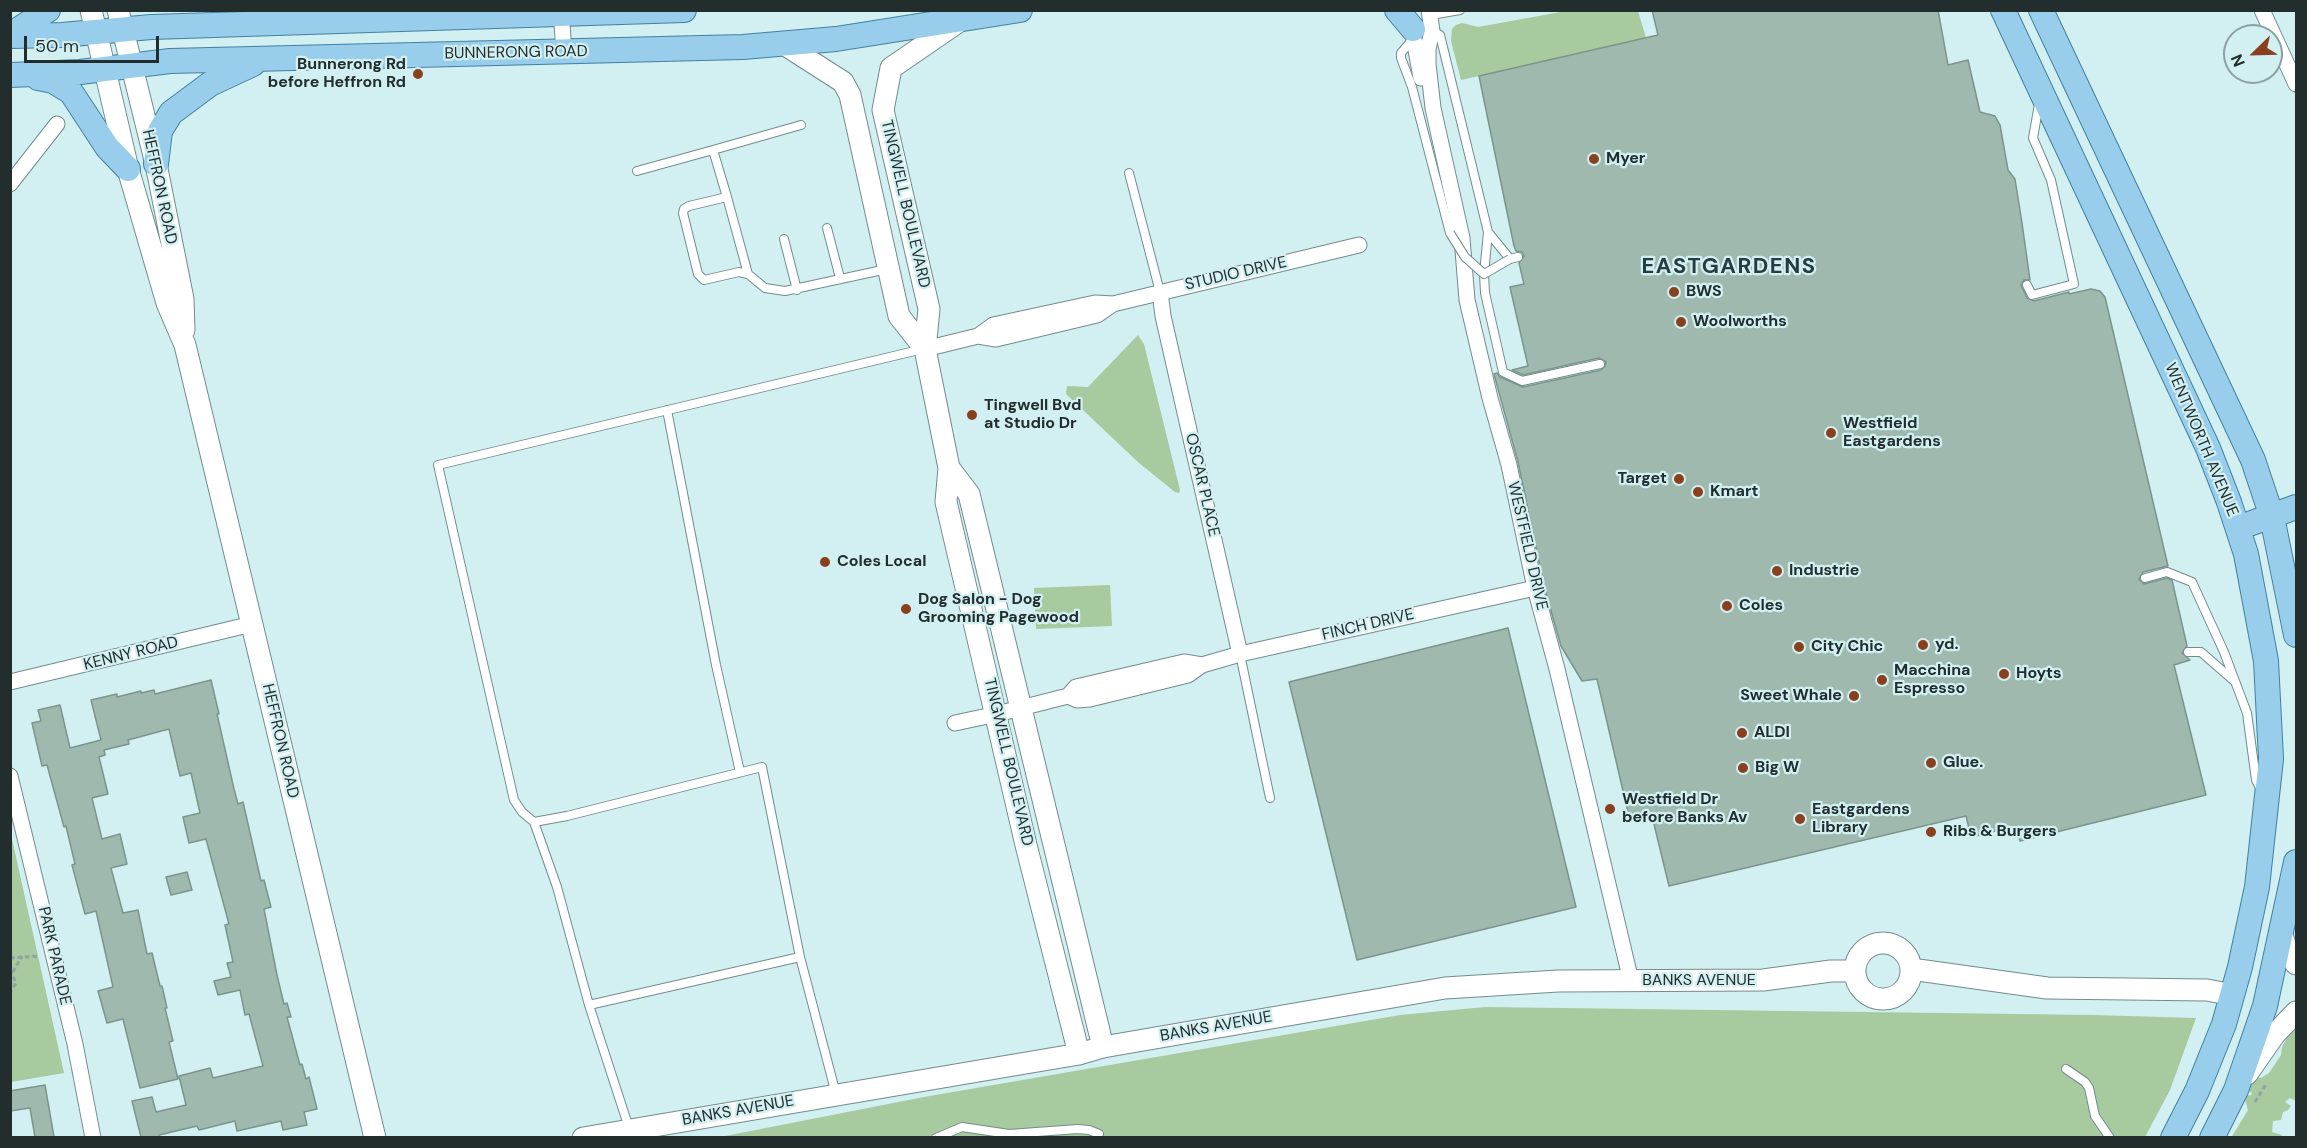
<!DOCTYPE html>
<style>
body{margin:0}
#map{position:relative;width:2307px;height:1148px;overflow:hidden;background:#d2eff1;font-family:"DM Sans",sans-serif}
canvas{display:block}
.frame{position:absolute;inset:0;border:12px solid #222d2e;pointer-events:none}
.north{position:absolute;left:2223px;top:24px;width:60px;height:60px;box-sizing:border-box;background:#d2eff1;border:2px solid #8ca1a3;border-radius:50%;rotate:247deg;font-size:16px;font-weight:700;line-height:24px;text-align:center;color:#222d2e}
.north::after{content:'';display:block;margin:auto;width:21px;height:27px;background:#88401f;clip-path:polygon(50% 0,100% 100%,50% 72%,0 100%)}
.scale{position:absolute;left:24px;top:36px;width:135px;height:27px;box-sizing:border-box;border:3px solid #222d2e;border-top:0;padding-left:8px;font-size:18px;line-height:21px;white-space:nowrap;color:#222d2e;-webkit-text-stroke:4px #d2eff1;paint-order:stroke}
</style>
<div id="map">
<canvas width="2307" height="1148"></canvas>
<div class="frame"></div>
<div class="north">N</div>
<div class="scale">50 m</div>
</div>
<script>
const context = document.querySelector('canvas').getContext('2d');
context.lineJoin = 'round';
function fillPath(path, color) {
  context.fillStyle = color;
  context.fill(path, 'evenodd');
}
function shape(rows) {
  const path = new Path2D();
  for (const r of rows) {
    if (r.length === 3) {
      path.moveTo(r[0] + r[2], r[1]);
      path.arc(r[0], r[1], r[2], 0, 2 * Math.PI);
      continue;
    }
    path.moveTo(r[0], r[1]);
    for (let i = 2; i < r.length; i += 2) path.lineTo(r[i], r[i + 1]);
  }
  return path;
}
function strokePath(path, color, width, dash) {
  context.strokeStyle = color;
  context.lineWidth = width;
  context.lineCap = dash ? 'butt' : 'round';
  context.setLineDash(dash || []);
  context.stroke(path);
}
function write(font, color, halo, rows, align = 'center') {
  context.font = font + ' "DM Sans",sans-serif';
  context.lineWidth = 4.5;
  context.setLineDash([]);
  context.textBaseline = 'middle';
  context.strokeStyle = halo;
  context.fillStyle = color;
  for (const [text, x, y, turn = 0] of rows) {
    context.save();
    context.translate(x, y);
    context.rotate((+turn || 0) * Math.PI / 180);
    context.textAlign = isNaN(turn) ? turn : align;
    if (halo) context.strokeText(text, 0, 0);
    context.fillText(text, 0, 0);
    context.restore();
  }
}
const green = shape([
 [1638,11,1646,38,1461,80,1451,41,1452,29,1456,25,1462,23,1478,27,1566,11],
 [1138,335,1144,344,1180,490,1179,493,1175,492,1139,463,1066,394,1067,386,1088,387],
 [1110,585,1112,626,1036,629,1034,588],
 [10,830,64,1073,11,1082,10,1082],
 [1485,1007,2093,1015,2196,1018,2170,1090,2145,1137,715,1138,924,1097,1400,1015],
 [2296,1029,2296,1101,2290,1098,2285,1102,2291,1106,2288,1110,2283,1112,2281,1120,2273,1121,2272,1132,2282,1135,2281,1137,2231,1138,2248,1110,2244,1096,2251,1095,2252,1093,2248,1091,2249,1076,2261,1078,2269,1073,2281,1055,2282,1047,2289,1034]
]);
const building = shape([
 [1652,10,1938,10,1948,65,1968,60,1980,112,1995,116,2000,125,2008,170,2015,179,2022,223,2030,280,2024,280,2021,285,2027,298,2034,301,2069,292,2069,294,2091,289,2100,291,2105,297,2168,566,2143,572,2139,579,2144,584,2167,578,2172,580,2187,646,2182,653,2190,660,2174,665,2206,795,2020,841,2016,826,1971,837,1966,816,1669,886,1652,816,1630,821,1597,679,1582,681,1561,646,1544,586,1518,462,1494,374,1497,373,1500,377,1523,387,1601,370,1605,366,1606,362,1599,358,1523,375,1512,370,1528,366,1510,287,1524,284,1519,263,1524,256,1522,252,1516,251,1514,246,1479,76,1658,35,1652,10],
 [1508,628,1576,907,1357,960,1289,682,1508,628],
 [211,680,219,714,217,714,234,789,238,804,243,802,261,881,264,880,271,907,264,909,277,975,284,1004,287,1003,291,1017,287,1017,300,1065,302,1064,306,1079,309,1077,317,1109,304,1112,307,1125,283,1130,281,1121,237,1131,235,1121,199,1130,197,1126,159,1135,160,1137,141,1137,132,1101,152,1097,156,1112,186,1105,179,1076,210,1068,213,1078,263,1066,249,1014,245,1015,240,990,218,995,214,981,231,977,227,963,233,962,225,925,229,924,206,839,189,843,183,817,200,813,191,773,180,776,169,729,128,740,129,744,104,750,105,755,99,757,108,794,92,798,102,839,120,834,127,864,111,868,123,913,138,910,147,954,152,953,160,986,162,986,167,1008,165,1008,173,1041,169,1042,178,1079,140,1088,123,1019,107,1023,98,991,113,987,96,911,85,914,72,865,75,864,66,826,64,827,47,765,42,766,32,723,41,721,38,710,60,705,70,748,101,740,91,700,117,694,117,697,141,691,141,693,154,690,155,694,211,680],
 [187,872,192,890,171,895,166,877,187,872],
 [45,1085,54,1137,35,1137,30,1108,10,1111,10,1091,45,1085]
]);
const path = shape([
 [10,958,39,956],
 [10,970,16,983,10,993],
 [13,972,22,956],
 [2255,1102,2266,1084]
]);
const lane = shape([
 [1431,15,1460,10],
 [1432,31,1440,35,1488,232,1484,274,1485,293,1503,372,1522,381,1600,364],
 [1413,39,1401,53,1401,58,1412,87,1450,233],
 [801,125,713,150,727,197,689,206,684,209,683,213,698,274,704,280,739,272,748,274,765,288,785,291,887,269],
 [637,171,713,150],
 [1129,173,1160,292],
 [727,197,748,274],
 [827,228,840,278],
 [1488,232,1510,259,1518,257],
 [784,239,797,290],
 [2027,285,2032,295,2074,284,2051,180,2033,138,2039,104],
 [667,410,716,665,740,772],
 [2145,578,2167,572,2192,582,2224,652,2247,713,2256,780,2261,790],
 [2188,652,2201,652,2233,680],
 [1240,654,1270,798],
 [534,822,557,887,589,1005,629,1128],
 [800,957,836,1094],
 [589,1005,800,957,762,767,567,816,534,822,522,812,514,800,438,465,923,349],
 [2066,1069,2085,1082,2089,1088,2095,1116,2110,1138],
 [936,1138,962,1127,1009,1134,1078,1129,1089,1130,1099,1134]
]);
const street = shape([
 [561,10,564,52],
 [1429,10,1432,31,1428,49,1428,64,1433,108,1462,238,1467,300,1490,398,1509,465,1535,588,1557,669,1631,981],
 [2262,10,2296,84],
 [1411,22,1421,78],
 [10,184,57,124],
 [1160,292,1163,316,1240,654],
 [978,336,996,339,1097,315,1113,304],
 [925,349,978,336,993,325,1095,303,1113,304,1359,245],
 [10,682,252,624],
 [1068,696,1077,700,1090,699,1188,675,1202,665,1240,654,1535,588],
 [955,723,997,714,1068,696,1076,687,1184,662,1202,665],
 [10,776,75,1044,93,1138]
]);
const secondary = shape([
 [91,10,128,169,167,303,185,345,375,1138],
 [118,10,156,164,183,299,184,330],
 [958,22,891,68,883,110,929,309,925,349,949,468,946,502,1026,845,1079,1054],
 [782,43,843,82,850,95,899,316,925,349],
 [949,468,969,494,1103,1047],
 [2282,935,2288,953,2296,964],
 [1883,971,28],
 [1911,969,2047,988,2207,990,2233,995],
 [2247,1074,2275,1034,2296,1012],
 [583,1138,1079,1054,1103,1047,1445,988,1558,981,1763,980,1831,971,1855,971]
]);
const primary = shape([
 [1397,10,1413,29],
 [2003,10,2208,448,2229,502,2246,554,2266,661,2271,759,2257,887,2240,967,2224,1024,2197,1091,2173,1138],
 [2041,10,2253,460,2272,517,2296,635],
 [10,35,48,10],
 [10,36,62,35,151,27,684,10],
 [10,75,80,72,170,61,743,47,836,39,1020,10],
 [38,78,53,81,71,92,107,147,128,169],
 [156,164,160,131,171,113,210,84,253,64],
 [2238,528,2296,507],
 [2212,1138,2236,1090,2265,1006,2296,862]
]);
const laneBridge = shape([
 [1450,233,1465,257,1484,274,1510,259]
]);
const markers = [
 [418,74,6,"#88401f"],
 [1594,159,6,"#88401f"],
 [1674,292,6,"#88401f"],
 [1681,322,6,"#88401f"],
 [972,415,6,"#88401f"],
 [1831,433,6,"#88401f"],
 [1679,479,6,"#88401f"],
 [1698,492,6,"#88401f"],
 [825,562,6,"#88401f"],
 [1777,571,6,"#88401f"],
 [1727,606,6,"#88401f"],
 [906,609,6,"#88401f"],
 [1923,645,6,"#88401f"],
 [1799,647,6,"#88401f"],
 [2004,674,6,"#88401f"],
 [1882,680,6,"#88401f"],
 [1854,696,6,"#88401f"],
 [1742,733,6,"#88401f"],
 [1931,763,6,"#88401f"],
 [1743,768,6,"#88401f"],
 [1610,809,6,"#88401f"],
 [1800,819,6,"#88401f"],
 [1931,832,6,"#88401f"]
];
const streetNames = [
 ["BUNNERONG ROAD",516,53,-1],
 ["HEFFRON ROAD",159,187,78],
 ["TINGWELL BOULEVARD",905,204,77],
 ["STUDIO DRIVE",1236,274,-13],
 ["WENTWORTH AVENUE",2201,440,67],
 ["OSCAR PLACE",1202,485,77],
 ["WESTFIELD DRIVE",1527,546,77],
 ["FINCH DRIVE",1368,625,-13],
 ["KENNY ROAD",131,654,-14],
 ["HEFFRON ROAD",280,741,77],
 ["TINGWELL BOULEVARD",1008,762,77],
 ["PARK PARADE",54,956,77],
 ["BANKS AVENUE",1699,981],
 ["BANKS AVENUE",1216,1027,-10],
 ["BANKS AVENUE",738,1111,-10]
];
const poiNames = [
 ["Bunnerong Rd",406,65,"right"],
 ["before Heffron Rd",406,83,"right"],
 ["Myer",1606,159],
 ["BWS",1686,292],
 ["Woolworths",1693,322],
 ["Tingwell Bvd",984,406],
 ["at Studio Dr",984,424],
 ["Westfield",1843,424],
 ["Eastgardens",1843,442],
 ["Target",1667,479,"right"],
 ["Kmart",1710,492],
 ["Coles Local",837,562],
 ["Industrie",1789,571],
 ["Dog Salon - Dog",918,600],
 ["Grooming Pagewood",918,618],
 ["Coles",1739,606],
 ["yd.",1935,645],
 ["City Chic",1811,647],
 ["Macchina",1894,671],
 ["Espresso",1894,689],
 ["Hoyts",2016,674],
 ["Sweet Whale",1842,696,"right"],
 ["ALDI",1754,733],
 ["Glue.",1943,763],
 ["Big W",1755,768],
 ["Westfield Dr",1622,800],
 ["before Banks Av",1622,818],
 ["Eastgardens",1812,810],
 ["Library",1812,828],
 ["Ribs & Burgers",1943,832]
];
const districtNames = [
 ["EASTGARDENS",1729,267]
];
fillPath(green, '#a7ca9e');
fillPath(building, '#a0b9af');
strokePath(building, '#7c958b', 1.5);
strokePath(lane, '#728c8e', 10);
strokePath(street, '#728c8e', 17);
strokePath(secondary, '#728c8e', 23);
strokePath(primary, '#4281a0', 26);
strokePath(path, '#8ea4a5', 3, [4.5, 3]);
strokePath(lane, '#fff', 8);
strokePath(street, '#fff', 15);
strokePath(secondary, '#fff', 21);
strokePath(primary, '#98ceeb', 24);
strokePath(laneBridge, '#728c8e', 10, []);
strokePath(laneBridge, '#fff', 8);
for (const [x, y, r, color] of markers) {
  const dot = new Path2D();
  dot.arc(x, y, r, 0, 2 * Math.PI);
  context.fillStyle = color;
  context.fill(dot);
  strokePath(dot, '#d2eff1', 2);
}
write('16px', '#222d2e', '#d2eff1', streetNames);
write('bold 16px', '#222d2e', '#d2eff1', poiNames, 'left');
context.letterSpacing = '1.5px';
write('bold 22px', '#253d3f', '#d2eff1', districtNames);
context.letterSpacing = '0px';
</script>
